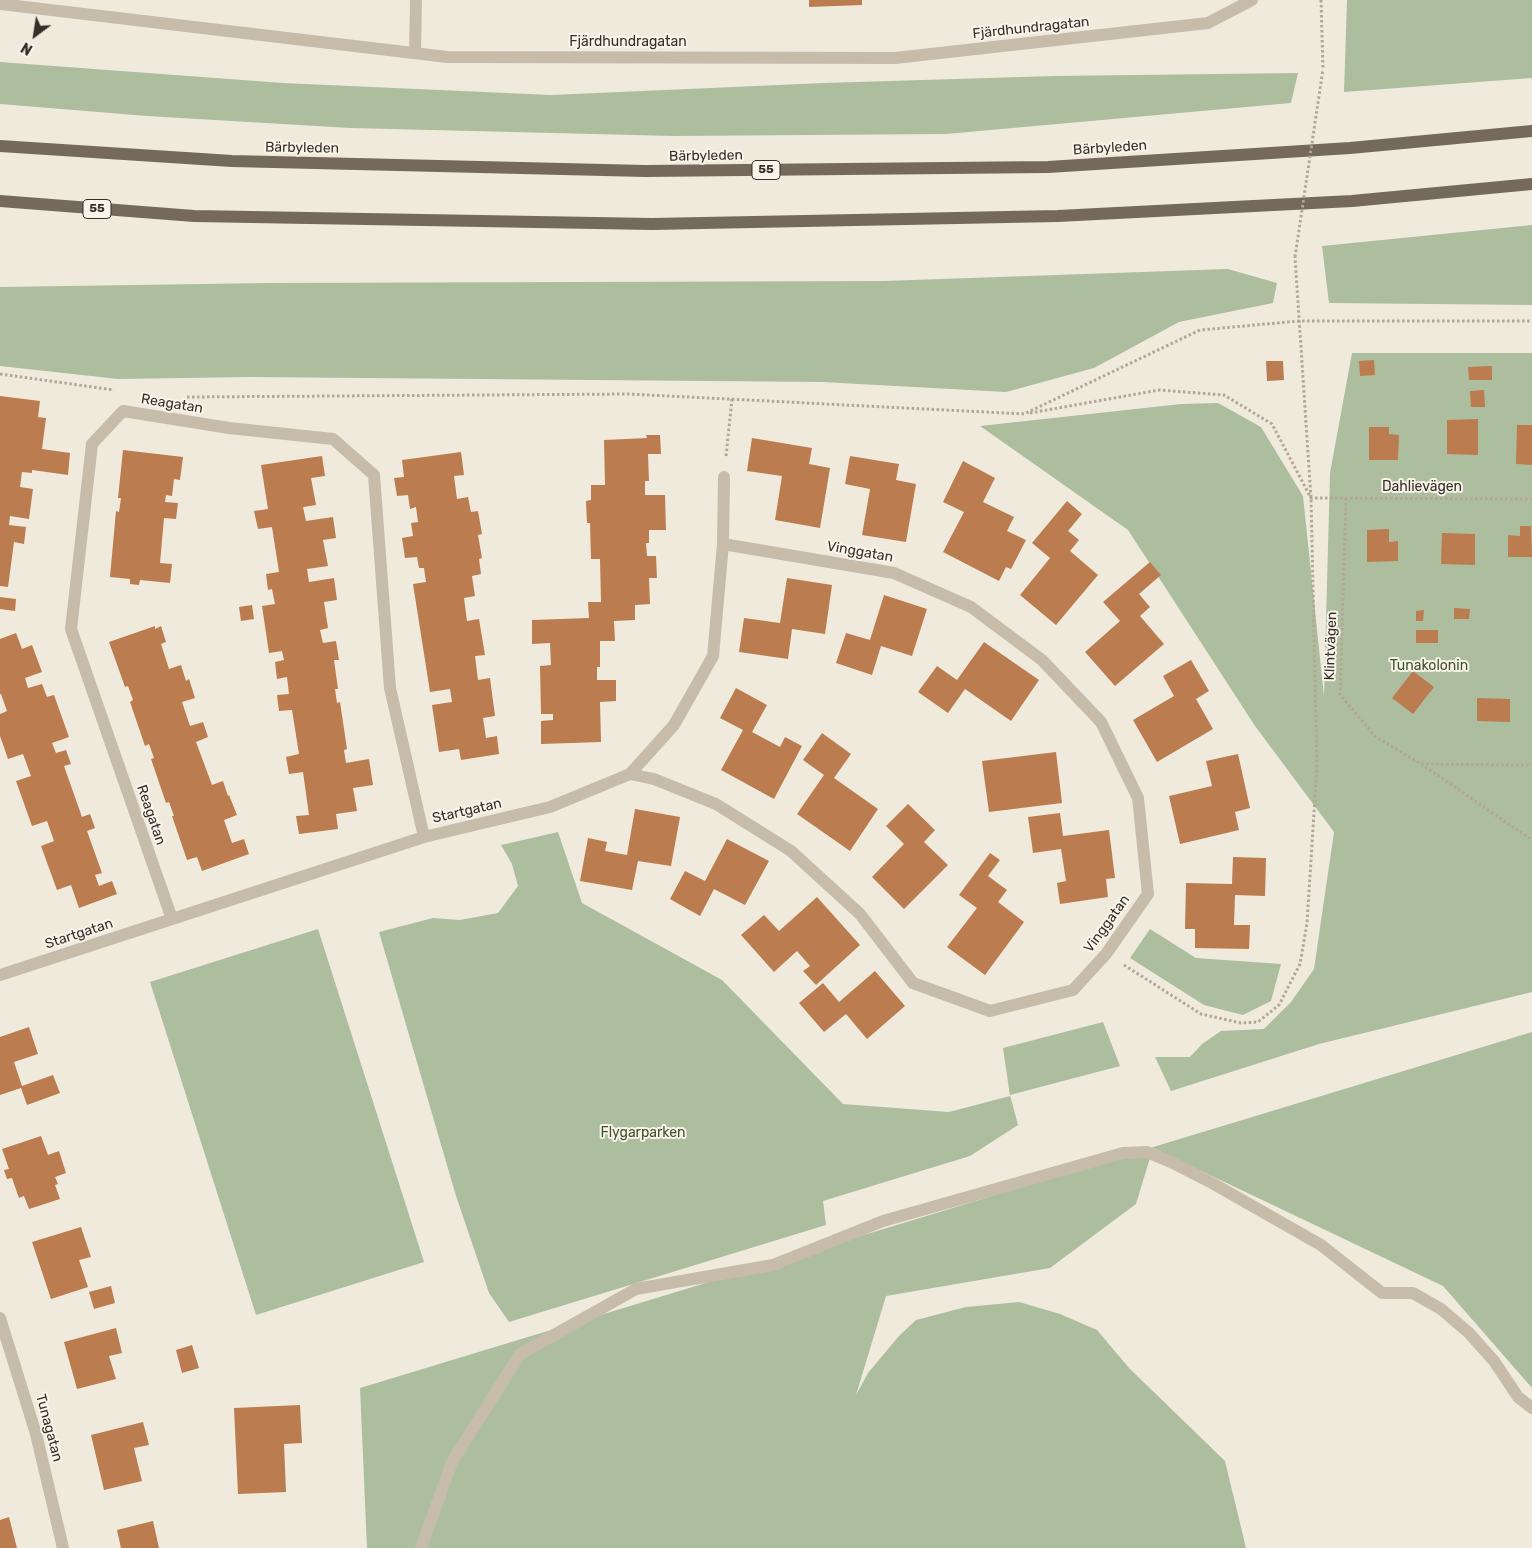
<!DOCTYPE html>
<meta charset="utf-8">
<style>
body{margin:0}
#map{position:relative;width:1532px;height:1548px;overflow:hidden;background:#f0eadd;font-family:Rubik,sans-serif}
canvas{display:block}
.north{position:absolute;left:10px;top:10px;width:50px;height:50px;-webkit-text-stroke:4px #f8f4e9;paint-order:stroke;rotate:211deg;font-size:14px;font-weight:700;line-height:20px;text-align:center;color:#352f29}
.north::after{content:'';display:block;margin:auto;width:18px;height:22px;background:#352f29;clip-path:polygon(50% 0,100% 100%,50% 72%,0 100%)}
</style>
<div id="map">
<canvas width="1532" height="1548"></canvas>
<div class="north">N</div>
</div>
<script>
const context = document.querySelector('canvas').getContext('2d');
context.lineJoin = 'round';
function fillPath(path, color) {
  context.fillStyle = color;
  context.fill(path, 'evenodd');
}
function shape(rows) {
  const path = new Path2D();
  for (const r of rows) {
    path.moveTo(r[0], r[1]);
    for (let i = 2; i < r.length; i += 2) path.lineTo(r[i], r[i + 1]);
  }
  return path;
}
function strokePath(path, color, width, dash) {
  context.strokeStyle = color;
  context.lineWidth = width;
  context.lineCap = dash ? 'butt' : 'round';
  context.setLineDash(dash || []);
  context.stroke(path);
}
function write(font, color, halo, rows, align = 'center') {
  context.font = font + ' Rubik,sans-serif';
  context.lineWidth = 4;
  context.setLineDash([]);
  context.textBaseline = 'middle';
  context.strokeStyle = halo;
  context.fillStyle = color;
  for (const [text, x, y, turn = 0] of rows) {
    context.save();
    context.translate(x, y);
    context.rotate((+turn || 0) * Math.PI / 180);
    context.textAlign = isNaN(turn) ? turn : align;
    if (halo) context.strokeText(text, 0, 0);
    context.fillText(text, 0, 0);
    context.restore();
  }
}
const green = shape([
 [1347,0,1532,0,1532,78,1344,92],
 [0,62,283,83,551,95,824,83,1054,76,1298,73,1291,103,946,134,674,136,350,128,147,116,0,104],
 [1532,225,1532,305,1329,303,1322,246],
 [1228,269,1277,283,1273,303,1179,322,1094,368,1006,392,822,382,250,377,118,379,0,366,0,287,269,283,884,281],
 [1352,353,1532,353,1532,992,1319,1044,1171,1091,1155,1057,1190,1057,1202,1044,1221,1031,1264,1029,1291,1002,1314,969,1334,832,1255,726,1128,530,980,426,1181,404,1218,403,1261,427,1303,496,1324,696,1330,473],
 [558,832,582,903,722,980,843,1104,949,1112,1010,1096,1003,1048,1103,1022,1120,1066,1010,1095,1018,1125,970,1156,823,1201,826,1225,509,1322,489,1293,456,1196,379,932,433,918,460,920,498,913,518,886,512,864,501,845],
 [318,929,424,1262,256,1315,150,982],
 [1150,929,1196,958,1281,964,1271,1001,1243,1015,1204,1005,1130,958],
 [1532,1032,1532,1388,1443,1286,1153,1148,1136,1204,1050,1268,886,1296,856,1395,868,1373,899,1336,916,1320,966,1307,1019,1302,1060,1314,1097,1330,1129,1368,1225,1461,1246,1548,367,1548,360,1388]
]);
const building = shape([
 [809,0,862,0,862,5,809,7],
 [1374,360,1375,375,1360,376,1359,361],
 [1266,361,1283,361,1284,380,1267,381],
 [1492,366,1492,380,1469,380,1468,367],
 [1484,390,1485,407,1471,407,1470,391],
 [0,396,40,401,38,417,46,418,42,449,70,453,68,475,32,470,32,473,22,472,20,487,33,489,29,519,10,516,9,525,26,527,24,544,14,542,8,587,0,586],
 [1478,419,1478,455,1447,454,1447,420],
 [1517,425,1532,425,1532,465,1516,464],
 [1369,427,1389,427,1389,434,1399,435,1398,460,1369,460],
 [646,435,660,435,661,454,648,454,649,481,645,481,645,495,665,495,666,530,649,530,649,543,646,543,647,556,656,556,657,578,649,578,650,604,635,605,635,620,614,621,615,641,600,641,600,667,597,667,597,680,616,680,616,701,600,702,601,742,541,744,541,721,553,720,553,714,541,714,540,666,551,665,550,643,532,644,532,620,589,618,588,602,601,602,600,559,591,559,590,523,587,523,586,501,591,500,591,485,605,485,604,440,647,438],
 [752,438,812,448,809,464,830,468,820,528,775,520,782,476,747,471],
 [123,450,183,457,180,480,174,479,172,496,166,495,165,502,178,503,176,519,164,518,160,563,172,564,170,583,140,580,139,585,130,584,130,579,110,577,116,511,119,512,121,498,118,498],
 [461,452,464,475,454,476,457,499,468,497,471,512,478,511,482,534,478,535,482,558,479,559,481,574,472,576,475,596,464,598,467,621,479,619,485,655,475,656,478,680,490,678,495,716,483,718,486,738,497,736,499,754,461,760,459,749,439,752,432,705,452,702,450,689,430,692,413,584,426,582,424,568,419,568,417,557,405,558,402,538,413,536,411,523,418,522,416,507,410,509,408,495,397,496,394,478,404,477,402,460],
 [322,456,325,476,311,478,316,505,303,507,306,521,333,517,336,538,323,540,328,566,307,569,309,582,334,578,337,600,324,602,328,628,320,630,323,643,336,641,339,660,334,660,338,689,335,689,337,703,340,702,347,749,344,750,346,763,369,759,373,785,353,788,357,811,336,814,338,829,299,834,296,816,309,815,303,772,289,774,286,757,299,754,292,710,279,711,277,695,289,694,287,677,277,679,275,662,284,660,282,651,269,653,262,606,275,604,272,589,268,590,266,574,279,572,272,527,258,529,254,511,268,509,261,465],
 [850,456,899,464,896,480,916,484,906,542,862,535,870,489,845,484],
 [963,461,995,478,983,502,1014,517,1007,531,1026,540,1011,569,1006,567,999,581,943,552,964,512,943,502],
 [1067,501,1082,514,1068,531,1079,540,1070,551,1098,575,1056,625,1020,595,1050,558,1032,543],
 [1520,526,1531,526,1532,557,1508,557,1508,535,1520,536],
 [1389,529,1389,542,1398,541,1398,561,1367,562,1367,530],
 [1442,533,1475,534,1475,565,1441,564],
 [1150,562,1161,575,1139,594,1150,607,1140,616,1164,644,1115,686,1085,652,1120,621,1103,602],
 [787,578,832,585,825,634,792,629,788,659,739,652,744,618,780,623],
 [884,595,927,609,912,656,881,646,872,675,836,663,846,633,870,640],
 [0,597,16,599,15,611,0,609],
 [252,605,254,619,241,621,239,607],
 [1454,608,1470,609,1469,619,1454,619],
 [1424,610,1423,621,1416,621,1416,611],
 [155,626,155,629,161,626,166,642,161,644,169,669,181,665,186,681,189,679,195,698,182,702,190,726,203,722,208,737,196,742,212,785,223,781,228,796,229,795,237,815,224,820,232,843,244,839,249,854,202,871,197,857,187,860,172,816,174,816,169,802,166,803,151,759,154,758,149,744,145,746,130,702,133,700,128,686,125,687,109,642],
 [1416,630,1438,630,1438,643,1416,643],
 [16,633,22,649,32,645,42,672,25,678,28,688,42,684,47,697,54,695,69,737,52,743,56,753,66,750,71,764,64,766,82,817,90,814,95,828,87,831,102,873,95,875,99,886,112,881,117,894,79,908,71,885,57,890,41,846,54,841,47,821,32,826,16,781,31,776,23,754,8,759,0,736,0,714,7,711,1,694,0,694,0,639],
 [984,642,1039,680,1011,721,965,689,948,713,918,692,937,666,957,680],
 [1191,660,1209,691,1196,699,1213,729,1157,762,1133,720,1174,696,1163,676],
 [1413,671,1434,687,1413,714,1392,698],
 [736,688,767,705,752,732,780,747,785,737,802,746,774,799,721,770,743,730,720,718],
 [1477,698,1510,699,1510,722,1477,721],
 [822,733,851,754,834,778,878,809,850,851,797,814,824,775,803,760],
 [1056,752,1062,803,989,812,982,761],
 [1238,754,1250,808,1235,812,1239,830,1180,844,1169,796,1212,786,1206,761],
 [908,804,935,830,924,842,948,865,904,909,872,877,904,844,886,826],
 [635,809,680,817,671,866,638,861,632,890,580,881,588,838,607,842,605,851,627,855],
 [1060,813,1063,836,1109,830,1115,878,1106,879,1108,897,1060,904,1057,883,1066,881,1061,849,1033,853,1028,817],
 [727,839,769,861,745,905,714,889,700,916,670,899,685,871,705,881],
 [990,853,1000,860,988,876,1007,890,998,902,1024,922,985,975,947,947,977,908,959,895],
 [1233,857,1266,858,1265,896,1235,895,1234,925,1250,925,1249,949,1195,948,1195,929,1185,929,1186,883,1232,884],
 [817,897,860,945,816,985,803,971,810,966,797,951,774,972,741,935,764,915,779,931],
 [875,971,905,1006,867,1039,846,1014,824,1032,799,1003,823,983,839,1002],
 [29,1027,38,1054,14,1062,22,1086,53,1075,60,1093,27,1105,21,1088,0,1095,0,1037],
 [41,1136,48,1155,59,1151,66,1173,55,1177,58,1184,55,1185,60,1199,29,1209,24,1196,19,1198,12,1178,7,1179,4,1170,9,1169,2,1149],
 [81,1227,91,1257,79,1260,88,1287,51,1299,32,1242],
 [111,1286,115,1303,94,1309,89,1292],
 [116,1328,122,1353,109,1356,116,1379,77,1389,64,1342],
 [192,1345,199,1368,182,1373,176,1350],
 [300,1405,302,1443,284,1444,286,1492,238,1494,234,1408],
 [143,1422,149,1445,134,1448,142,1481,104,1490,91,1435],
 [9,1517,17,1548,0,1548,0,1520],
 [153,1521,159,1548,121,1548,117,1530]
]);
const path = shape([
 [1321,0,1323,69],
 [0,374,114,390],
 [187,397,629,394,1024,414,1200,330,1299,321,1532,321],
 [1030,413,1159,390,1224,395,1272,424,1311,498,1532,499],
 [726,456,732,399],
 [1346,498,1340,695,1376,737,1421,764,1532,765],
 [1421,764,1532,840],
 [1124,965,1201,1014,1241,1023,1258,1022,1279,1005,1300,964,1307,923,1317,766,1311,498,1295,257]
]);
const service = shape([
 [415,53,416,0],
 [421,1548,452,1462,520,1354,636,1289,773,1265,883,1221,1123,1153,1147,1152,1173,1163,1212,1183,1321,1245,1382,1293,1413,1293,1441,1309,1469,1333,1494,1361,1518,1397,1532,1408]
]);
const minor = shape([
 [0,4,447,57,895,58,1208,23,1252,0],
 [630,774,654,779,716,804,791,851,860,914,913,983,990,1011,1073,990,1106,954,1148,894,1138,798,1101,722,1042,660,971,607,894,573,723,544],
 [172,919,71,629,92,444,123,411,229,428,333,439,374,475,390,688,424,837],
 [0,975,424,837,550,807,630,774,674,725,713,656,723,544,724,477],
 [0,1318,36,1434,63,1548]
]);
const primary = shape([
 [0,146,232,161,645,171,1048,167,1350,148,1532,131],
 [0,201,194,216,652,224,1058,216,1352,201,1532,184]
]);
const pathBridge = shape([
 [1295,257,1323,69]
]);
const shields = [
 [766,170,28],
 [97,209,28]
];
const shieldNames = [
 ["55",766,170],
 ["55",97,209]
];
const streetNames = [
 ["Fjärdhundragatan",1031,28,-6],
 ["Fjärdhundragatan",628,42],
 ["Bärbyleden",302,148,1],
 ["Bärbyleden",1110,148,-4],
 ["Bärbyleden",706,156,-1],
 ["Reagatan",172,404,9],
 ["Dahlievägen",1422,487],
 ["Vinggatan",860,552,10],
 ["Klintvägen",1331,646,-88],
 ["Startgatan",467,811,-13],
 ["Reagatan",151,815,71],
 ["Vinggatan",1107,924,-54],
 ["Startgatan",79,934,-18],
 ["Tunagatan",49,1428,75]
];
const parkNames = [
 ["Tunakolonin",1429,666],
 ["Flygarparken",643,1133]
];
fillPath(green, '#adbe9e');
fillPath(building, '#bb7c4f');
strokePath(path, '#b3a694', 3, [2.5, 2.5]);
strokePath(service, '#c7bcaa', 12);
strokePath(minor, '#c7bcaa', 12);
strokePath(primary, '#75695b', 12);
strokePath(pathBridge, '#b3a694', 3, [2.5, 2.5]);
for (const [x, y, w] of shields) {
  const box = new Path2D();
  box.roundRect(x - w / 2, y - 9.5, w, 19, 4);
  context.fillStyle = '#f8f4e9';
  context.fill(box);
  strokePath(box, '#352f29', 1);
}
write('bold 12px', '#352f29', null, shieldNames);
write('14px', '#352f29', '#f8f4e9', streetNames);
write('14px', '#3e512f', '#f8f4e9', parkNames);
</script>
